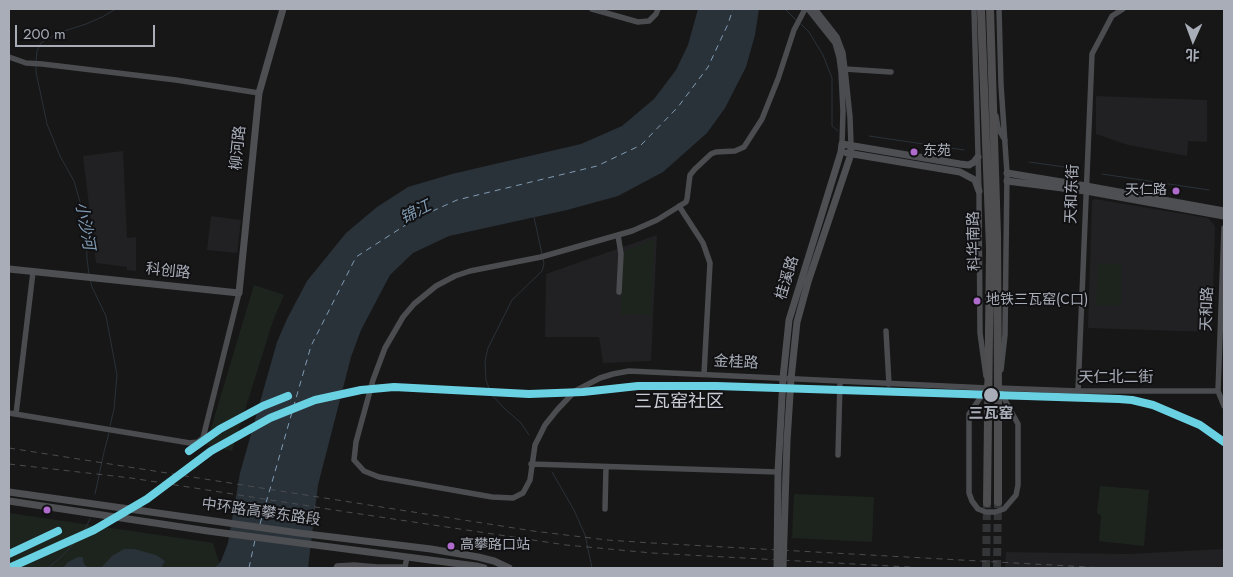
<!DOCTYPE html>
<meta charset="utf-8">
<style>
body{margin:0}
#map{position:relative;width:1233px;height:577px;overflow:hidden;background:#171717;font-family:Jost,"Noto Sans SC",sans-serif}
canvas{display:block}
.frame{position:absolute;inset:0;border:10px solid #a8adb8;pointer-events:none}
.north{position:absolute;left:1168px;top:15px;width:50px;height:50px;-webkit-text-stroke:4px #111113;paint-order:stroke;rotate:182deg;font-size:14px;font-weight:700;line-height:20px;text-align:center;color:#a8adb8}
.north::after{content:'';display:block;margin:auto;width:18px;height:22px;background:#a8adb8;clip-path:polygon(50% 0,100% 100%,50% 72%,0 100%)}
.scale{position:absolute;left:15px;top:25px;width:140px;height:22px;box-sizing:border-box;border:2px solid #a8adb8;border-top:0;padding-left:6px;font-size:15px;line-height:18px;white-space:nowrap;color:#a8adb8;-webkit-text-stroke:4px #111113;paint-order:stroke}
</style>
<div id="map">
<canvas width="1233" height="577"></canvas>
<div class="frame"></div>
<div class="north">北</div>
<div class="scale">200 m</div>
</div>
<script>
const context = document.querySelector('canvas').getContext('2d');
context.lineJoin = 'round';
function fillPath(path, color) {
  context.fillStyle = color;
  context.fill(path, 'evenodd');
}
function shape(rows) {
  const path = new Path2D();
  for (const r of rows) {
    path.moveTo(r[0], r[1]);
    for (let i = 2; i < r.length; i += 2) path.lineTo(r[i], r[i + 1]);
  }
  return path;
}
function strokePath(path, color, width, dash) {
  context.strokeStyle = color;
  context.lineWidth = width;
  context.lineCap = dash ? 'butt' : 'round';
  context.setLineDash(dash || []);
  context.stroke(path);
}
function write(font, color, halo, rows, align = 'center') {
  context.font = font + ' Jost,"Noto Sans SC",sans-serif';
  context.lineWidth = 4;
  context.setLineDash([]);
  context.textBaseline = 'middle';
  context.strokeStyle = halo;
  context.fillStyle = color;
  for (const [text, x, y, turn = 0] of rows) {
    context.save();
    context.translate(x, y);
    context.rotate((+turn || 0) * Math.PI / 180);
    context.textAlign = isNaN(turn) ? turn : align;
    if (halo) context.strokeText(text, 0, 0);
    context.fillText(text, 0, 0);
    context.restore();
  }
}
const built = shape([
 [1096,96,1207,100,1207,142,1188,141,1187,156,1128,145,1096,134],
 [123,151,127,238,136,237,136,271,127,270,127,267,96,263,83,156],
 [1095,199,1208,218,1215,226,1212,332,1088,328,1092,201],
 [211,216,241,220,237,253,207,250],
 [657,235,651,361,603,363,599,337,545,337,546,274],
 [1224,549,1224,568,1005,568,1006,552,1127,554]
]);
const green = shape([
 [654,239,651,315,621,314,623,252],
 [1098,263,1122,264,1121,306,1096,305],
 [254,285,284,295,273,321,232,451,206,445],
 [1100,486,1149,490,1144,546,1099,541,1101,516,1097,513],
 [794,494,874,497,872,542,792,538],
 [9,513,213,543,221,568,9,568]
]);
const water = shape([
 [698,9,759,9,755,35,746,67,725,108,707,133,663,172,618,196,567,210,449,236,413,253,390,275,361,330,351,357,318,485,308,568,215,568,221,561,228,543,240,473,277,342,287,319,307,281,346,233,377,207,408,187,452,174,581,144,622,126,654,99,676,70,688,45],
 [124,549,134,549,156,555,165,561,161,568,101,568,112,556],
 [78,557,82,557,83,558,84,564,88,568,63,568,68,562]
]);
const stream = shape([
 [785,9,796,20],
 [801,24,809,32,823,55,832,78,832,126,838,131],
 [36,61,37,51,41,43,58,33,86,24,102,17,116,9],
 [36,65,36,72,47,124,60,156,74,181,86,223,87,259,89,274],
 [869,136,964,150],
 [1029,162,1079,169],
 [1102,174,1209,190],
 [534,217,542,254],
 [90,280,92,287,106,316,117,375,114,409,110,426],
 [529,435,521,423,505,409,491,394,486,380,485,361,488,348,512,300,542,271,544,264,543,258],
 [552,472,574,510,585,535,592,568],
 [95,494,104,452,109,433],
 [48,568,62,556,82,535,90,519]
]);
const ferry = shape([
 [260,524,311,346,356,257,415,219,457,200,597,166,641,145,678,107,708,67,728,24,733,9],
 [249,568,255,540]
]);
const highwayTunnel = shape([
 [986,568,987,503],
 [997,568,998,502]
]);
const minor = shape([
 [592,9,638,22,649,21,656,14,658,9],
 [805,9,794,30,778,79,762,119,744,147,735,151,716,152,711,154,695,169,690,175,687,199,686,202,657,220,632,231,541,257,470,271,455,276,436,286,414,304,403,317,385,348,373,380,356,442,354,460,364,471,379,477,492,497,513,498,523,493,530,480,535,445,545,425,557,410,575,391,600,378,613,374,629,371,987,388],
 [808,9,835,43,839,57,841,72,843,111,842,144],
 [815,9,837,37,843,53,845,69,850,117,851,145],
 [974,9,979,191,980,333,986,376],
 [999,9,1001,85,1007,173,1005,335,1001,370],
 [9,57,26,63,42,64,176,80,259,93],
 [845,69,891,72],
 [996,116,998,128,1005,140],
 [679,206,703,243,710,263,704,374],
 [1224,228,1218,391,1224,406],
 [618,235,621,254,619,292],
 [886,331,889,384],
 [987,385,987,388,969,414,969,493,972,501,978,509,986,512,995,512,1004,509,1016,495,1018,485,1018,424,999,389],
 [998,388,1078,391,1218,391],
 [1078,391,1092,54,1112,16,1123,9],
 [9,413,190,443,198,442,203,438,239,293],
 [16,414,33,272],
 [838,455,840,382],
 [531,464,778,472],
 [605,509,606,467],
 [336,568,337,566,354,565,377,567,405,567,407,557]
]);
const major = shape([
 [847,153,960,172,975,180,979,191],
 [1007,173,1086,186,1224,211],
 [1007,181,1086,191,1224,216],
 [9,269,239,293,259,93,283,9],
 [9,492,299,533,431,549,478,557,494,561,509,568],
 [9,501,208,531,476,566,484,568],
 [777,568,778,472,783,378,789,320,841,152,842,144,960,164,969,165,974,162,978,157],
 [783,568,787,441,791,379,797,322,808,282,851,154,851,145]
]);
const highway = shape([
 [981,9,990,249,987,503],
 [990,9,997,235,998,388,998,502]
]);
const rail = shape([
 [9,448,533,531,607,540,652,543,1106,568,1224,568],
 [9,464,131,478,347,512,566,545,652,553,927,568]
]);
const metro1 = shape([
 [189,451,220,429,263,406,288,396],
 [9,554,58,531],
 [9,568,94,530,147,499,211,451,270,418,315,400,361,390,394,387,529,394,583,392,638,386,716,386,1119,399,1132,400,1153,405,1200,425,1224,442]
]);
const markers = [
 [914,152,4.5,"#b06ccc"],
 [1176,191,4.5,"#b06ccc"],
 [977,301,4.5,"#b06ccc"],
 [991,395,8,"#a8adb8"],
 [47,510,4.5,"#b06ccc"],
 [451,546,4.5,"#b06ccc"]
];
const busNames = [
 ["东苑",923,152],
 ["天仁路",1167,191,"right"],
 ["地铁三瓦窑(C口)",986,301],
 ["高攀路口站",460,546]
];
const streetNames = [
 ["柳河路",239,148,-84],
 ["天和东街",1073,194,-88],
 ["科华南路",975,241,-91],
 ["科创路",168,272,6],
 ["桂溪路",788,278,-73],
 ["天和路",1208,309,-88],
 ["金桂路",736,363,3],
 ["天仁北二街",1116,378],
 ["中环路高攀东路段",261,513,8]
];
const stopNames = [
 ["三瓦窑",991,414]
];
const waterNames = [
 ["锦江",416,213,-27],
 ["小沙河",84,226,80]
];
const quarterNames = [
 ["三瓦窑社区",679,403]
];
fillPath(built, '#212123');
fillPath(green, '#1d241e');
fillPath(water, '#2a3239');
strokePath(stream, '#2a3239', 1);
strokePath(ferry, '#7f9bb3', 1, [6, 5]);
strokePath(highwayTunnel, '#343537', 8, [8, 4]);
strokePath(minor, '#4b4c50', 5.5);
strokePath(major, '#4d4f52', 7);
strokePath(highway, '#4e4e51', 8);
strokePath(rail, '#4b4c4f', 1, [6, 5]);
strokePath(metro1, '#6ad1e3', 8);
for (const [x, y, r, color] of markers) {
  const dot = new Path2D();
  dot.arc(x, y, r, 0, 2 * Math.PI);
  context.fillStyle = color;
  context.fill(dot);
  strokePath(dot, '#111113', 2);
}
write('14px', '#a8adb8', '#111113', busNames, 'left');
write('15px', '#a8adb8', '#111113', streetNames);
write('bold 15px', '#a8adb8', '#111113', stopNames);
write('italic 16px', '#7f9bb3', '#111113', waterNames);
write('18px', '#c9ccd4', '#111113', quarterNames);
</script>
